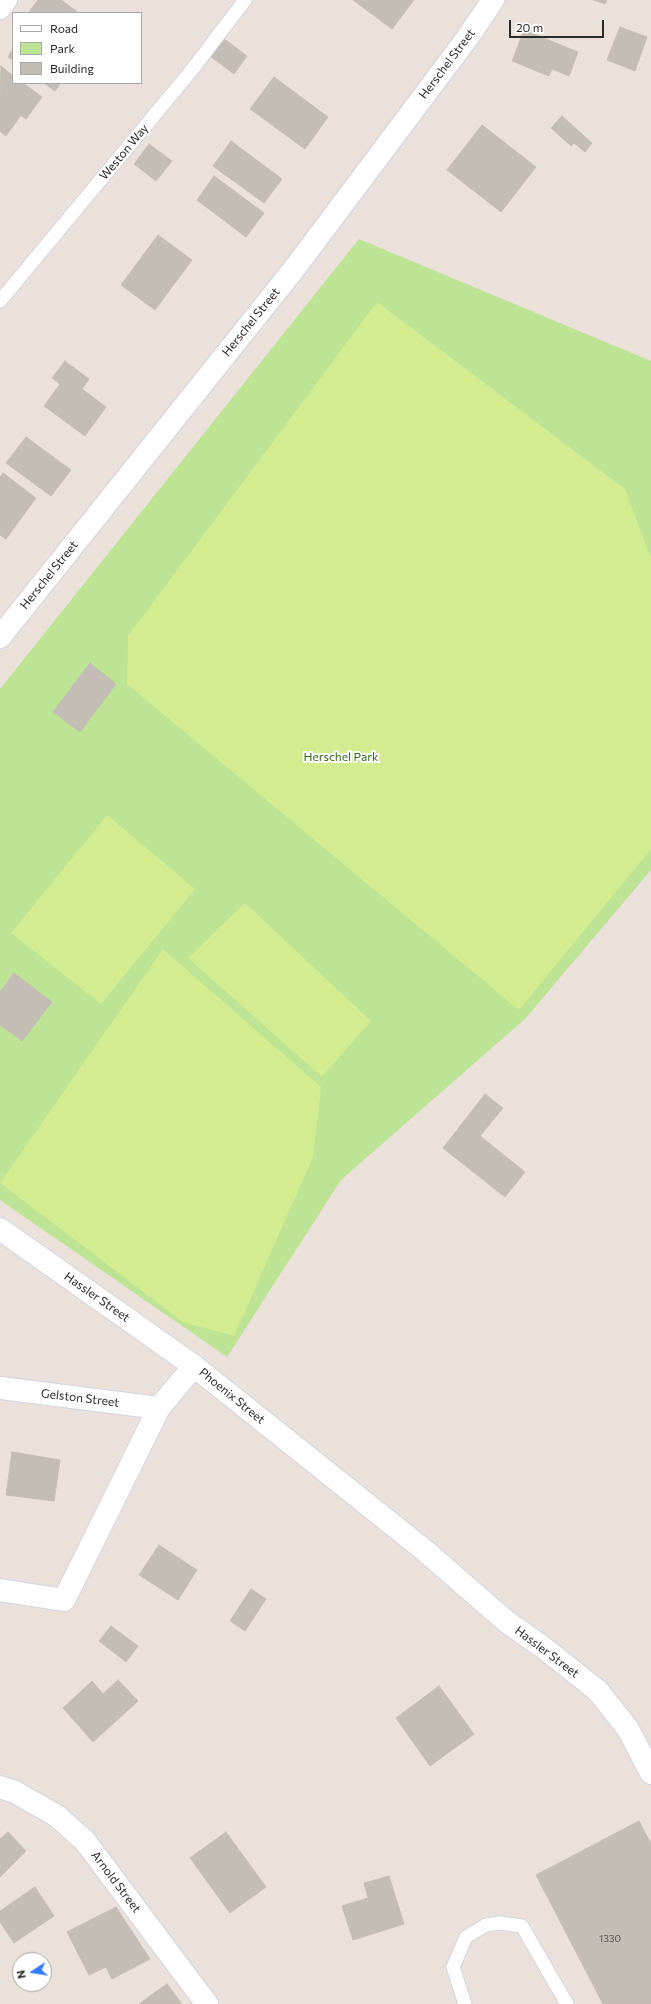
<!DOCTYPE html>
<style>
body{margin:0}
#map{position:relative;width:651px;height:2004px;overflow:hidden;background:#ece1da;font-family:Commissioner,sans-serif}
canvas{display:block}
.legend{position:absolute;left:12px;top:12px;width:130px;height:72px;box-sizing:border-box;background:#fff;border:1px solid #a9a9a9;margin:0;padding:5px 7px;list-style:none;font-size:12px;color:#292929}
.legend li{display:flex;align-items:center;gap:8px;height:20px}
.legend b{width:20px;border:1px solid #a9a9a9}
.north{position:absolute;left:12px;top:1952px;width:40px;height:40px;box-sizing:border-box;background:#fff;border:1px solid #a9a9a9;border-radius:50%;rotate:258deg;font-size:11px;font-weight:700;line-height:16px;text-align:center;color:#292929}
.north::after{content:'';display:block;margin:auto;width:14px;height:18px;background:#3479ff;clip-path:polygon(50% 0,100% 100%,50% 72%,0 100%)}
.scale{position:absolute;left:509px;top:20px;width:95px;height:18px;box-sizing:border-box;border:2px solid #292929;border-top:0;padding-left:5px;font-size:12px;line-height:14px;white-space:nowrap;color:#292929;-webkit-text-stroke:3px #fff;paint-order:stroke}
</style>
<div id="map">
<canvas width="651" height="2004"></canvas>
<ul class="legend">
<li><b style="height:5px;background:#fff"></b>Road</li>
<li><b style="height:11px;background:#bce494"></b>Park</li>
<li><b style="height:11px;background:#c4bdb6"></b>Building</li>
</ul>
<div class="north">N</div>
<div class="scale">20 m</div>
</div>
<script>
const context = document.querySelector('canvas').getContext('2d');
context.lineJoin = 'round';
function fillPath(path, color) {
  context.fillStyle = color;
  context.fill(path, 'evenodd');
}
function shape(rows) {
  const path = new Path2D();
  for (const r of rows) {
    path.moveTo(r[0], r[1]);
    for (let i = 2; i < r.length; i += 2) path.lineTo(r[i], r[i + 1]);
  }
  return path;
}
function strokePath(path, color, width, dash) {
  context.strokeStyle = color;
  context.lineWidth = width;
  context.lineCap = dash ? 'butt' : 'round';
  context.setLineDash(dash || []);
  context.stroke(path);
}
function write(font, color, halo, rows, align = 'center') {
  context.font = font + ' Commissioner,sans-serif';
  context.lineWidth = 4;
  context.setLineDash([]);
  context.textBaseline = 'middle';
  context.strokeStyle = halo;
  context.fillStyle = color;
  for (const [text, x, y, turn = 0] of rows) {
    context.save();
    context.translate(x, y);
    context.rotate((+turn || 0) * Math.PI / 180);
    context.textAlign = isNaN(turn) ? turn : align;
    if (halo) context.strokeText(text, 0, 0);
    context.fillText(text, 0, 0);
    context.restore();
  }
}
const green = shape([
 [359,239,651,361,651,870,525,1019,341,1180,227,1357,0,1200,0,689]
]);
const pitch = shape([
 [377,302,625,489,651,558,651,849,519,1010,127,684,128,636],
 [107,815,195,889,101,1004,11,933],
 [245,903,371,1021,322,1077,188,958],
 [163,949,321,1087,313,1157,234,1336,183,1322,0,1183]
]);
const building = shape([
 [38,0,61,0,79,13,28,13,38,0],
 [353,0,414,0,392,29,353,0],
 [594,0,607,0,605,4,594,0],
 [620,27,647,37,635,71,607,60,620,27],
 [524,30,578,52,569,76,552,69,549,76,512,61,524,30],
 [223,38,247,56,234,74,210,56,223,38],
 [13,49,13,60,8,57,13,49],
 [1,66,13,76,13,83,23,83,42,97,26,119,0,100,1,66],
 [274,77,328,117,305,149,250,109,274,77],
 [44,83,61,83,55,91,44,83],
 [0,100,21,115,6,136,0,131,0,100],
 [562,116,592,143,585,152,574,143,571,146,551,128,562,116],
 [482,125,536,167,501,212,447,170,482,125],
 [231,141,282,179,264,203,213,166,231,141],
 [149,144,172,161,156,181,134,164,149,144],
 [214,176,264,213,246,237,197,200,214,176],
 [158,235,192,260,155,310,121,285,158,235],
 [65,361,89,379,82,389,106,407,85,436,44,406,60,384,52,378,65,361],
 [26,437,71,470,51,496,6,463,26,437],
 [3,473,36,498,6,539,0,535,0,477,3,473],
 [90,663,116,684,80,732,53,712,90,663],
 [14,973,52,1002,22,1041,0,1025,0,992,14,973],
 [485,1094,503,1108,480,1136,525,1172,505,1197,443,1148,485,1094],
 [12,1452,60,1460,54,1501,6,1495,12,1452],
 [159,1545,197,1570,178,1600,139,1575,159,1545],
 [251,1589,266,1599,245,1631,230,1621,251,1589],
 [111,1626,138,1646,126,1662,99,1641,111,1626],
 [118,1680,138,1701,93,1742,63,1708,92,1681,103,1694,118,1680],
 [439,1686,474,1734,430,1766,396,1718,439,1686],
 [639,1821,651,1844,651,2004,603,2004,536,1875,639,1821],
 [8,1832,26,1851,0,1877,0,1839,8,1832],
 [226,1832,266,1887,230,1913,190,1858,226,1832],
 [389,1876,404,1924,353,1940,342,1906,368,1898,364,1883,389,1876],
 [35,1887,54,1916,14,1943,0,1922,0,1911,35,1887],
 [116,1907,150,1959,112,1979,106,1967,89,1975,67,1932,116,1907],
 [167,1984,182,2004,139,2004,167,1984]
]);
const lane = shape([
 [0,301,191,71,245,0],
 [465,2004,453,1967,466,1937,486,1925,500,1923,522,1926,567,2004]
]);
const street = shape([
 [0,8,6,0],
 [0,637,294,269,468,37,493,0],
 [0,1229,194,1366,423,1549,507,1622,544,1648,598,1691,628,1729,651,1773],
 [0,1388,159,1408],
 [0,1590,64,1600,159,1408,194,1366],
 [0,1787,15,1792,57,1816,85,1841,207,2004]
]);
const numberNames = [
 ["1330",610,1939]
];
const streetNames = [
 ["Herschel Street",447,64,-53],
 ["Weston Way",124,152,-50],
 ["Herschel Street",251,322,-51],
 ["Herschel Street",49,575,-51],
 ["Hassler Street",97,1297,35],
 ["Phoenix Street",232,1396,39],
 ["Gelston Street",80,1398,7],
 ["Hassler Street",547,1652,37],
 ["Arnold Street",116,1882,53]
];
const parkNames = [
 ["Herschel Park",341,757]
];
fillPath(green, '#bce494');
fillPath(pitch, '#d3ec90');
fillPath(building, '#c4bdb6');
strokePath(building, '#c7bdb4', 1);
strokePath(lane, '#cfd6e2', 15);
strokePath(street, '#cfd6e2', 24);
strokePath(lane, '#fff', 13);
strokePath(street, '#fff', 22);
write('10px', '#504e4c', null, numberNames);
write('12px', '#292929', '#fff', streetNames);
write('12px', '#346717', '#fff', parkNames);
</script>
